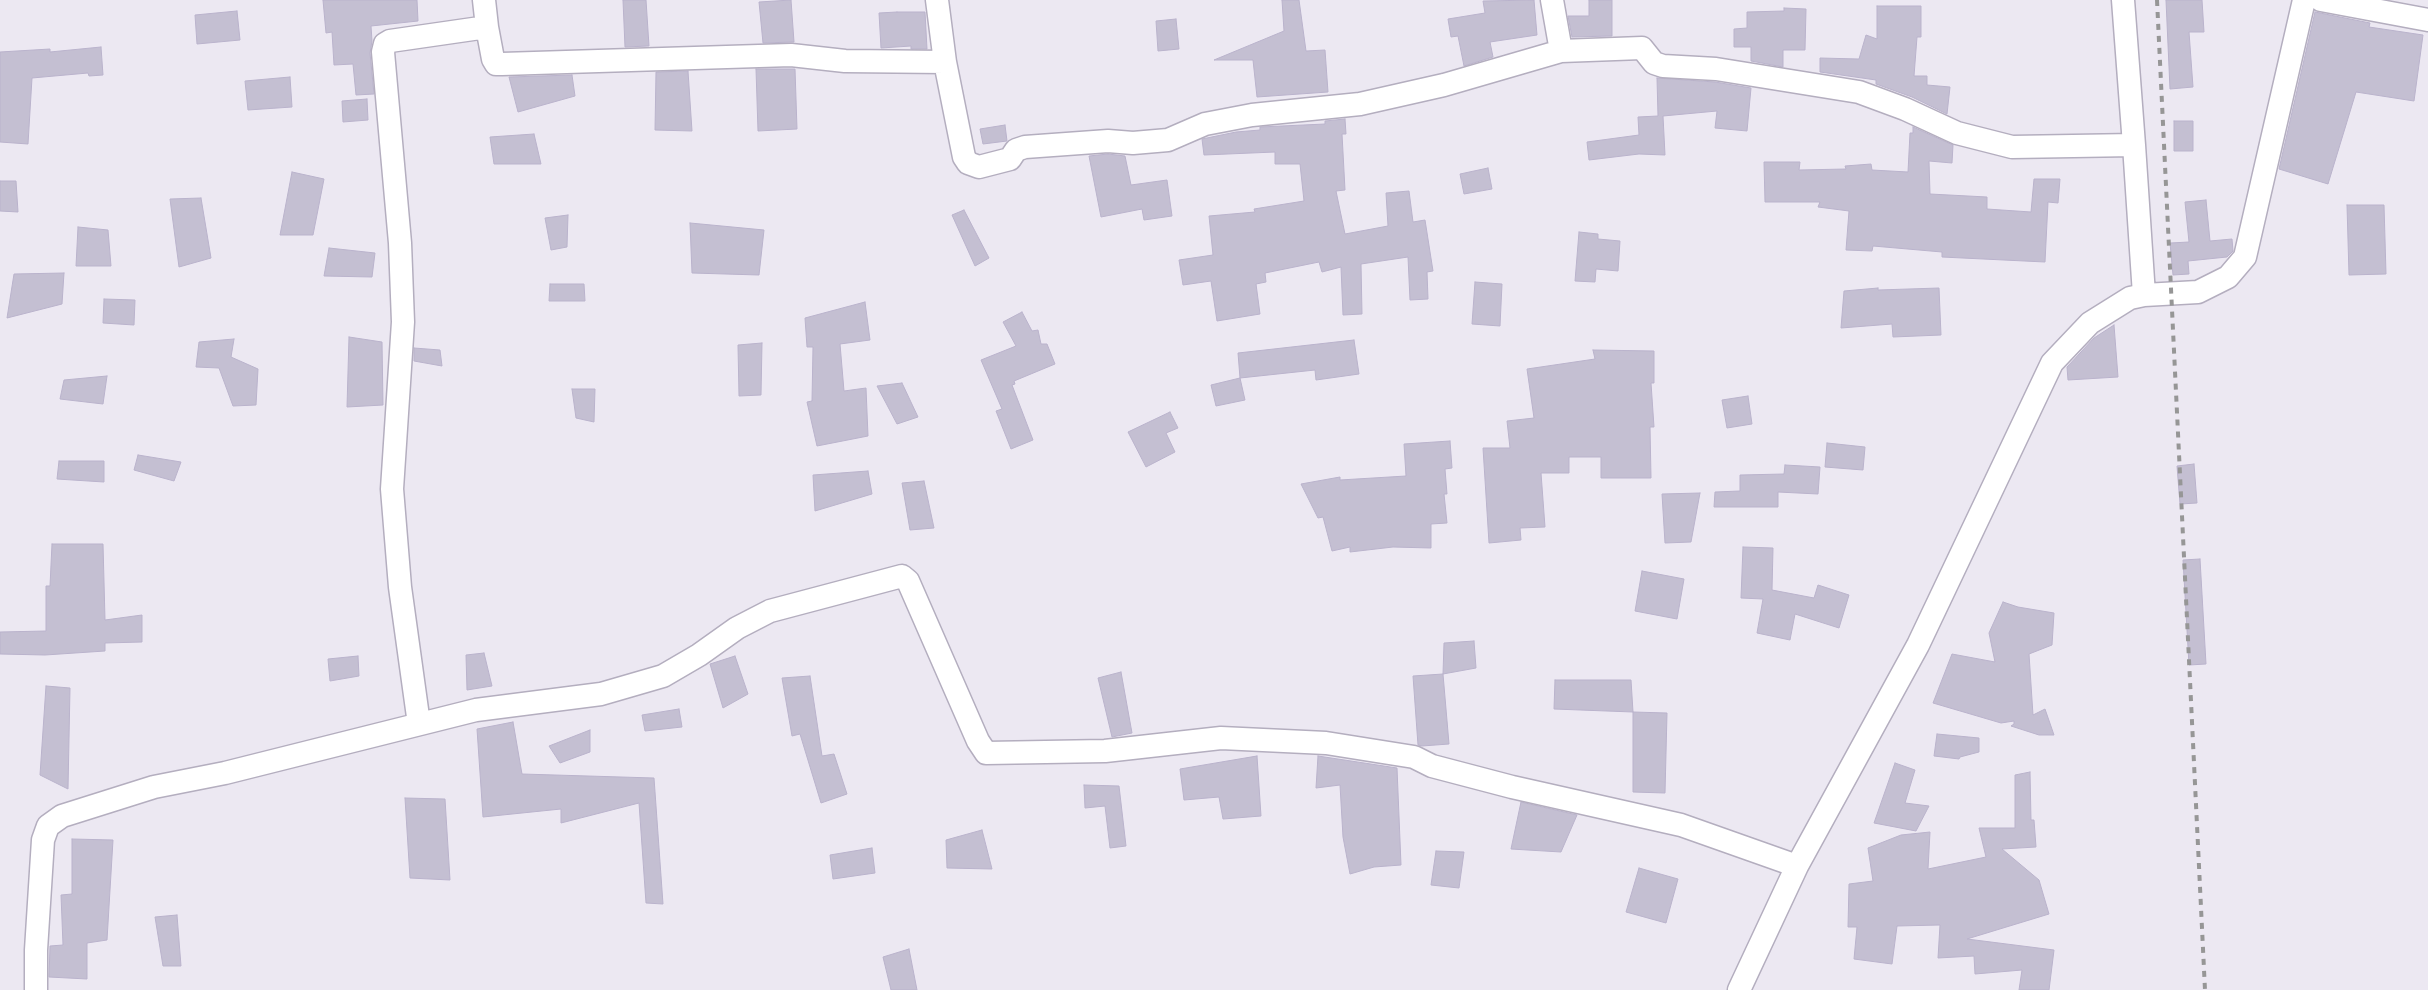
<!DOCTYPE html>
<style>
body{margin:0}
canvas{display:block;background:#ece8f2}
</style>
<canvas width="2428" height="990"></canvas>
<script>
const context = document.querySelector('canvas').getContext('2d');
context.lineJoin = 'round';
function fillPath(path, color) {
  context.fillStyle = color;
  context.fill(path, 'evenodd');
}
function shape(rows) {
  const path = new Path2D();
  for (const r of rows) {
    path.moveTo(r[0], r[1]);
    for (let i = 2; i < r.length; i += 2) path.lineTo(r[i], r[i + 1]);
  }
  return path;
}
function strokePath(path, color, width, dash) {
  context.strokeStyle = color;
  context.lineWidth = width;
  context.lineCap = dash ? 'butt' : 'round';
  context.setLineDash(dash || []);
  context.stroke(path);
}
const building = shape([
 [323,0,417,0,418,21,371,26,372,41,370,53,374,94,356,95,353,64,334,65,332,32,326,33,323,0],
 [623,0,646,0,649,46,625,47,623,0],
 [791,0,794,42,763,43,759,2,791,0],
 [1282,0,1299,0,1306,51,1325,50,1328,92,1257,97,1253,60,1214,60,1284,31,1282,0],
 [1534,0,1537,35,1490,42,1493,57,1464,66,1458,36,1451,37,1448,19,1485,13,1483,1,1534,0],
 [1589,0,1612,0,1612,36,1572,37,1568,16,1589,16,1589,0],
 [2166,0,2202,0,2204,32,2189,32,2193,87,2170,89,2166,0],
 [1877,6,1921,6,1921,37,1917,37,1914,76,1927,76,1927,85,1950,87,1947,114,1912,97,1876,84,1876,80,1820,72,1820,58,1859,59,1866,35,1877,39,1877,6],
 [1784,8,1806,9,1805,50,1783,50,1783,67,1751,61,1751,47,1734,47,1734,29,1747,28,1747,12,1784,11,1784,8],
 [237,11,240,40,197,44,195,15,237,11],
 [897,12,925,12,927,49,911,49,911,46,881,48,879,13,897,12],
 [2315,12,2370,23,2369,27,2423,35,2414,101,2356,92,2328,184,2279,169,2315,12],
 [1176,19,1179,49,1158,51,1156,21,1176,19],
 [101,47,103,75,89,76,88,73,32,78,28,144,0,142,0,52,50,49,50,52,101,47],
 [756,69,795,69,797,129,758,131,756,69],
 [688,71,692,131,655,130,656,72,688,71],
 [572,75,575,96,518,112,509,77,572,75],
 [290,77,292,107,248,110,245,81,290,77],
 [1657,78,1715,82,1751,88,1747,131,1715,128,1717,111,1663,116,1665,155,1639,154,1589,160,1587,142,1639,135,1638,117,1658,116,1657,78],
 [367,99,368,120,343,122,342,101,367,99],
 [1345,119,1346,134,1342,134,1345,190,1336,191,1345,234,1388,226,1386,193,1409,191,1413,222,1425,220,1433,271,1427,272,1428,299,1410,300,1408,257,1361,264,1362,314,1343,315,1341,267,1322,272,1319,262,1265,273,1266,282,1256,284,1260,314,1217,321,1211,281,1183,285,1179,260,1213,255,1209,216,1255,212,1254,209,1304,201,1300,164,1275,164,1275,152,1204,155,1202,139,1236,132,1260,130,1260,127,1325,124,1325,121,1345,119],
 [2174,121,2193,121,2193,151,2174,151,2174,121],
 [1005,125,1007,141,983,144,980,129,1005,125],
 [1913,127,1953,145,1952,163,1929,161,1930,194,1987,197,1987,209,2031,212,2034,179,2060,179,2058,203,2048,202,2045,262,1942,257,1942,252,1873,246,1872,251,1846,250,1849,211,1818,207,1820,202,1765,202,1764,162,1800,162,1799,170,1846,169,1845,166,1871,164,1872,170,1908,172,1910,133,1913,133,1913,127],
 [534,134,541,164,494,164,490,137,534,134],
 [1108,154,1125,156,1131,185,1167,180,1172,216,1144,220,1142,209,1101,217,1089,156,1108,154],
 [1488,168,1492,189,1464,194,1460,174,1488,168],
 [292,172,324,179,313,235,280,235,292,172],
 [0,181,16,181,18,212,0,211,0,181],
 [201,198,211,258,179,267,170,199,201,198],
 [2206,200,2210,241,2232,239,2233,251,2227,257,2188,261,2189,274,2173,275,2170,243,2189,242,2185,202,2206,200],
 [2347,205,2384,205,2386,274,2349,275,2347,205],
 [964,210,989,258,975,266,952,215,964,210],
 [568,215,567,247,551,250,545,218,568,215],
 [690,223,764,230,759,275,692,273,690,223],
 [78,227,108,230,111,266,76,266,78,227],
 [1579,232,1598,234,1598,239,1620,241,1618,271,1596,269,1595,282,1575,281,1579,232],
 [329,248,375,253,372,277,324,276,329,248],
 [64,273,62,304,7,318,14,274,64,273],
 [1475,282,1502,284,1500,326,1472,324,1475,282],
 [550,284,584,284,585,301,549,301,550,284],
 [1878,288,1878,290,1939,288,1941,335,1893,337,1892,324,1841,328,1844,291,1878,288],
 [104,299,135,300,134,325,103,323,104,299],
 [865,302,870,340,840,344,844,391,866,388,868,436,817,446,807,402,812,401,813,347,807,347,805,318,865,302],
 [1022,312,1032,331,1038,330,1041,344,1047,344,1055,364,1014,381,1015,384,1012,385,1033,440,1011,449,996,411,1002,409,981,360,1016,346,1003,322,1022,312],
 [2114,325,2118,377,2068,380,2067,367,2094,338,2114,325],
 [349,337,382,342,383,405,347,407,349,337],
 [234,339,231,357,258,369,256,405,233,406,219,368,196,367,199,342,234,339],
 [1354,340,1359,374,1316,380,1315,370,1240,378,1238,353,1354,340],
 [762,343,761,395,739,396,738,345,762,343],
 [414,348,440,350,442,366,414,361,414,348],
 [1593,350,1654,351,1654,383,1651,383,1654,427,1650,427,1651,478,1601,478,1601,457,1569,457,1569,473,1541,473,1545,527,1520,528,1521,540,1489,543,1483,448,1510,448,1507,421,1534,418,1527,369,1595,359,1593,350],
 [107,376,103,404,60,399,64,380,107,376],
 [1240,378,1245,400,1216,406,1211,385,1240,378],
 [902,383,918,417,897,424,877,386,902,383],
 [572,389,595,389,594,422,576,418,572,389],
 [1748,396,1752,424,1727,428,1722,400,1748,396],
 [1170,412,1178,428,1166,433,1175,452,1146,467,1128,432,1170,412],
 [1450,441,1452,468,1445,469,1447,494,1444,494,1447,523,1431,524,1431,548,1393,547,1350,552,1350,547,1332,551,1323,517,1318,518,1301,484,1340,477,1340,480,1406,476,1404,444,1450,441],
 [1827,443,1865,447,1863,470,1825,467,1827,443],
 [138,455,181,462,174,481,134,470,138,455],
 [59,461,104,461,104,482,57,479,59,461],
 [2194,464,2197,503,2180,504,2177,466,2194,464],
 [1785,465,1820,467,1818,494,1778,492,1778,507,1714,507,1715,492,1740,491,1740,475,1784,474,1785,465],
 [868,471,872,494,815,511,813,475,868,471],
 [924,481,934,528,910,530,902,483,924,481],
 [1700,493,1691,542,1665,543,1662,494,1700,493],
 [52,544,103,544,105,620,142,615,142,642,105,643,105,651,45,655,0,654,0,632,46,631,46,586,50,586,52,544],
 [1743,547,1773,548,1772,590,1814,598,1818,585,1849,595,1839,628,1795,614,1790,640,1757,633,1763,599,1741,598,1743,547],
 [2200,559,2206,664,2189,665,2183,560,2200,559],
 [1642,571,1684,579,1677,619,1635,611,1642,571],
 [2003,602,2018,607,2054,613,2052,645,2029,654,2033,715,2045,709,2054,735,2039,735,2011,726,2014,724,2014,721,2001,723,1933,703,1952,654,1995,662,1989,633,2003,602],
 [1474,641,1476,668,1443,674,1444,643,1474,641],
 [484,653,492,686,467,690,466,655,484,653],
 [358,656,359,676,330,681,328,659,358,656],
 [735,656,748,694,723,708,710,664,735,656],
 [1121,672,1132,733,1112,737,1098,678,1121,672],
 [1443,674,1449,744,1422,746,1418,745,1413,676,1443,674],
 [810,676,822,756,834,754,847,794,821,803,800,734,792,736,782,678,810,676],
 [1555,680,1631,680,1633,712,1554,709,1555,680],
 [46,686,70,688,68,789,40,775,46,686],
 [679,709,682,727,645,731,642,715,679,709],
 [1633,712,1667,713,1665,793,1633,792,1633,712],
 [513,722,522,774,654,778,663,904,646,903,639,803,561,823,561,809,483,817,477,729,513,722],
 [590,730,590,752,560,763,549,746,590,730],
 [1937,734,1979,738,1979,752,1960,757,1959,759,1934,756,1937,734],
 [1257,756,1261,816,1223,819,1219,797,1184,800,1180,769,1257,756],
 [1318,756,1397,768,1401,865,1374,867,1350,874,1343,837,1340,785,1316,788,1318,756],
 [1895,763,1915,770,1905,803,1929,806,1916,831,1874,823,1895,763],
 [2030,772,2031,820,2034,820,2036,847,2002,849,2039,880,2049,914,1967,939,2054,950,2049,990,2019,990,2022,970,1975,974,1974,956,1938,958,1940,925,1897,926,1892,964,1854,959,1857,927,1848,927,1849,884,1873,881,1868,848,1901,835,1930,832,1928,869,1986,857,1979,828,2015,828,2015,775,2030,772],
 [1084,785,1119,786,1126,846,1110,848,1105,806,1085,808,1084,785],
 [405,798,445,799,450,880,410,878,405,798],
 [1521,802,1577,815,1561,852,1511,849,1521,802],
 [982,830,992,869,947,868,946,840,982,830],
 [72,839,113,840,107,940,87,943,87,979,49,977,50,946,63,945,61,895,72,894,72,839],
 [872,848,875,873,833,879,830,855,872,848],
 [1436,851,1464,852,1459,888,1431,885,1436,851],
 [1639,868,1678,879,1666,923,1626,912,1639,868],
 [177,915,181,966,163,966,155,917,177,915],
 [909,949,917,990,891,990,883,957,909,949]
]);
const minor = shape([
 [937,0,945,62],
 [1552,0,1561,51],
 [2123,0,2134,145],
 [2321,0,2428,20],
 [487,27,493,59,496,64,502,64,791,55,845,61,945,62,964,157,968,163,979,167,1010,159,1016,150,1025,147,1108,141,1133,143,1168,140,1205,124,1252,115,1360,104,1444,85,1561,51,1642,48,1654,63,1663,66,1716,69,1859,92,1905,109,1957,133,2012,147,2134,145,2144,295],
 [419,724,400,587,392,489,403,322,400,243,383,52,385,44,390,41,487,27,484,0],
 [36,990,36,950,43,840,48,826,62,816,154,787,225,773,476,710,601,694,663,676,699,655,737,628,770,611,902,576,908,581,978,741,986,753,1105,751,1221,738,1326,743,1414,757,1432,766,1512,787,1681,825,1797,866],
 [1739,990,1797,866,1918,645,2052,363,2090,323,2130,298,2144,295,2198,292,2228,277,2245,257,2304,0]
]);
const rail = shape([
 [2157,0,2205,990]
]);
fillPath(building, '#c4bfd2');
strokePath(building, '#bab3cc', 1);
strokePath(minor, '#b4aebf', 25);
strokePath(minor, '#fff', 22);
strokePath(rail, '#969696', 4, [6, 6]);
</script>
